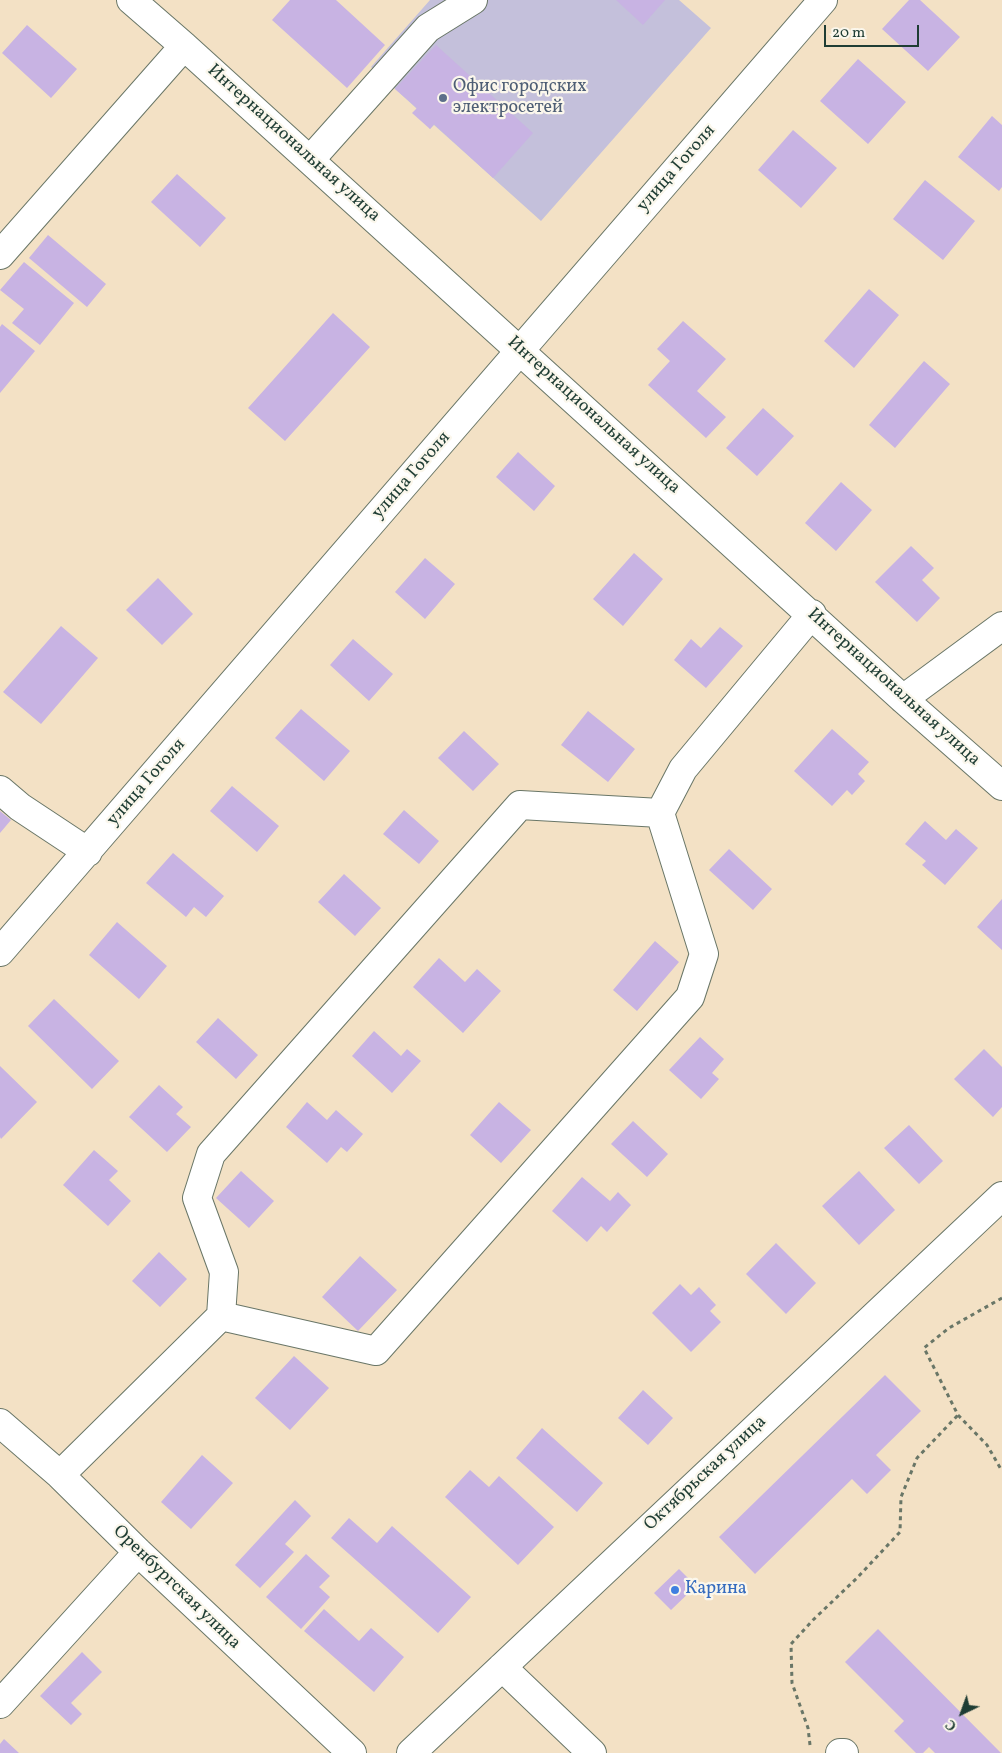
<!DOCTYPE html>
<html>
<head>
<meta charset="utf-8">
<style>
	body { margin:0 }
	#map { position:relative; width:1002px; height:1753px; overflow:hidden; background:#f3e1c5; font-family:Vollkorn,serif }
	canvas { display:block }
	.north { position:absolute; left:937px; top:1688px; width:50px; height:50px; -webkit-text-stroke:4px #fbf7ec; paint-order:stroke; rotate:222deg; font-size:14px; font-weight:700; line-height:20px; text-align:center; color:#1f3d34 }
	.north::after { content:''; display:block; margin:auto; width:18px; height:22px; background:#1f3d34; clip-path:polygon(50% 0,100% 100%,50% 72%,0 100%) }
	.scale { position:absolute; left:824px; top:25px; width:95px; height:22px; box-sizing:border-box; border:2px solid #1f3d34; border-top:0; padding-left:6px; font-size:15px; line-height:18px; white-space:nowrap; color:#1f3d34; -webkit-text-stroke:4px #fbf7ec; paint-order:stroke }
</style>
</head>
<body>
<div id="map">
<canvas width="1002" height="1753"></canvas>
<div class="north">С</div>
<div class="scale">20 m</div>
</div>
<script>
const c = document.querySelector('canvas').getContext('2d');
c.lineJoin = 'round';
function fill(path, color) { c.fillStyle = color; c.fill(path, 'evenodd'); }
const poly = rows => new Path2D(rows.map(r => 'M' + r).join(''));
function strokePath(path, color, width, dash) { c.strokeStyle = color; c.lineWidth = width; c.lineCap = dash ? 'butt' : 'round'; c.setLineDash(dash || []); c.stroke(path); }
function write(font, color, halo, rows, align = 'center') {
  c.font = font + ' Vollkorn,serif'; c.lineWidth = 4.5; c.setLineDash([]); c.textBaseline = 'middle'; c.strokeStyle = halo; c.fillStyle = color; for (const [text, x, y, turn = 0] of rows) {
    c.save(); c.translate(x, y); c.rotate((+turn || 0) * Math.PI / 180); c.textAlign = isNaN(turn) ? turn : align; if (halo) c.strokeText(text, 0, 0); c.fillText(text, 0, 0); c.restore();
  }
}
fill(poly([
	[430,0,679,0,711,28,541,221,434,125,430,129,416,108,371,67]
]), '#c4c0db');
fill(poly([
	[290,0,336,0,385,45,347,88,272,20],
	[616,0,665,0,643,25],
	[909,0,920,0,960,37,928,71,882,29],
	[27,25,77,69,51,98,2,53],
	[436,45,533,133,493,178,434,124,430,129,412,113,417,108,395,89],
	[858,59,906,102,868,144,820,101],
	[992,116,1002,125,1002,187,999,191,958,157],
	[793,130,837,168,801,208,758,170],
	[177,174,226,218,200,247,151,202],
	[925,180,975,221,943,260,893,219],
	[48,235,106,284,87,307,29,258],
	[24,262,74,303,40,345,12,323,24,309,0,290],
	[869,289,899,315,854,368,824,341],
	[333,313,370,347,285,441,248,408],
	[683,321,726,359,697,391,726,417,706,438,648,385,670,361,657,349],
	[2,324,35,351,0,393,0,327],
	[924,361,950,384,895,448,869,425],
	[763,408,794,436,757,476,726,448],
	[518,452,555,486,534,511,496,477],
	[841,482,872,510,836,551,805,523],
	[911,546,934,568,922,580,940,598,917,622,875,582],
	[634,553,663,579,623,626,593,599],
	[425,558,455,584,425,619,395,592],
	[158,578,193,614,162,645,126,610],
	[61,626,98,658,41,724,3,692],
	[720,627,743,646,706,688,674,660,691,639,701,648],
	[353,639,393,674,369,701,330,665],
	[301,709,350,751,324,781,275,738],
	[588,711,635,749,608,782,561,745],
	[832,729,869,762,858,774,865,781,852,795,847,790,832,806,794,771],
	[464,731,499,764,473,791,438,758],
	[232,786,279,826,257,852,210,811],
	[404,810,439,841,419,864,383,834],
	[0,811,11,820,0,833],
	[925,821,946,840,956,829,978,848,945,885,922,865,926,861,905,844],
	[729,849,772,889,753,910,709,870],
	[173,853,224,896,206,917,194,907,186,917,146,883],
	[344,874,381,908,355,936,318,902],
	[1002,899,1002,950,977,927],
	[117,922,167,966,139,999,89,955],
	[655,941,679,962,637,1011,613,990],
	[439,958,465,982,477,969,501,991,463,1033,413,987],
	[54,999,119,1061,92,1089,28,1026],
	[218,1018,258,1055,236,1079,196,1042],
	[374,1031,401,1056,407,1049,421,1061,392,1093,352,1056],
	[700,1037,724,1059,712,1073,719,1079,701,1099,669,1070],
	[984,1049,1002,1067,1002,1107,993,1117,954,1079],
	[0,1066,37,1102,1,1139,0,1137],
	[159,1085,183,1107,176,1114,191,1127,167,1152,129,1117],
	[307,1102,327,1120,336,1110,363,1134,347,1152,341,1147,327,1163,286,1127],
	[499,1102,531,1130,501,1163,470,1135],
	[633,1121,668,1154,647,1177,611,1144],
	[909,1125,943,1161,919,1184,884,1148],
	[94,1150,118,1171,109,1180,131,1201,108,1226,63,1185],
	[241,1171,274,1201,249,1228,216,1198],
	[859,1171,895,1210,859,1245,822,1206],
	[582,1177,610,1201,618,1192,631,1205,607,1232,601,1226,587,1242,552,1211],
	[776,1243,816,1283,786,1314,746,1274],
	[159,1252,187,1279,160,1307,132,1281],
	[360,1256,397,1290,358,1331,322,1297],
	[680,1284,691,1295,699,1287,716,1305,710,1311,721,1322,691,1352,652,1313],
	[294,1356,329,1388,290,1430,255,1398],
	[885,1375,921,1411,876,1455,891,1470,867,1494,852,1479,755,1574,719,1537],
	[643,1390,673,1418,648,1445,618,1418],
	[542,1428,603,1483,577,1512,516,1458],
	[202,1455,233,1483,191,1529,161,1502],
	[470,1470,489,1487,499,1476,554,1527,518,1565,445,1497],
	[295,1500,311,1516,285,1544,294,1552,260,1588,235,1565],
	[349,1518,377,1543,392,1526,471,1597,438,1633,331,1538],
	[306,1554,330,1576,319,1587,330,1597,301,1629,266,1597],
	[679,1569,696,1586,671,1610,654,1593],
	[324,1609,359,1641,371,1628,404,1657,374,1692,304,1631],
	[878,1629,1001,1753,935,1753,929,1747,923,1753,916,1753,894,1731,904,1721,845,1662],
	[82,1652,102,1672,71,1703,82,1714,71,1725,40,1696],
	[4,1739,19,1753,0,1753,0,1744]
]), '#c8b3e3');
const minor = poly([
	[131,0,184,46,903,699,1002,786],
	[310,160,428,28,473,0],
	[0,255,184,46],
	[903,699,1002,626],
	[0,790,20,807,88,852],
	[0,952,823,0],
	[221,1316,376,1351,690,997,704,954,660,813],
	[0,1423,60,1475,138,1552,352,1753],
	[60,1475,221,1316,224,1272,197,1198,211,1154,520,805,660,813,683,769,812,614],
	[502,1667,592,1753],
	[0,1704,138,1552],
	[411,1753,1002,1196],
	[840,1753,844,1753]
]);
strokePath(minor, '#697667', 30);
strokePath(poly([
	[1002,1298,949,1328,924,1348,958,1415,987,1445,1002,1471],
	[810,1745,808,1728,792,1683,791,1644,813,1620,857,1578,900,1532,901,1497,917,1458,958,1415]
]), '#697667', 3, [4, 4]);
strokePath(minor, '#fff', 28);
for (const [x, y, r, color] of [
	[443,98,5,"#5c6f8a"],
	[675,1590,5,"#3f7fe0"]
]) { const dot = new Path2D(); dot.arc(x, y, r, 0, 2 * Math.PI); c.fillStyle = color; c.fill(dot); strokePath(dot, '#fbf7ec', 2); }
write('18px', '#4e5e75', '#fbf7ec', [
	["Офис городских",453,88],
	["электросетей",453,109]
], 'left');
write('18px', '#1f3d34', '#fbf7ec', [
	["Интернациональная улица",293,144,42],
	["улица Гоголя",677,169,-49],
	["Интернациональная улица",593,416,42],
	["улица Гоголя",412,476,-49],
	["Интернациональная улица",893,688,42],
	["улица Гоголя",147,783,-49],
	["Октябрьская улица",706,1474,-43],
	["Оренбургская улица",176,1588,44]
]);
write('18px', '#366cbe', '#fbf7ec', [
	["Карина",685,1590]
], 'left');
</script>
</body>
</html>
